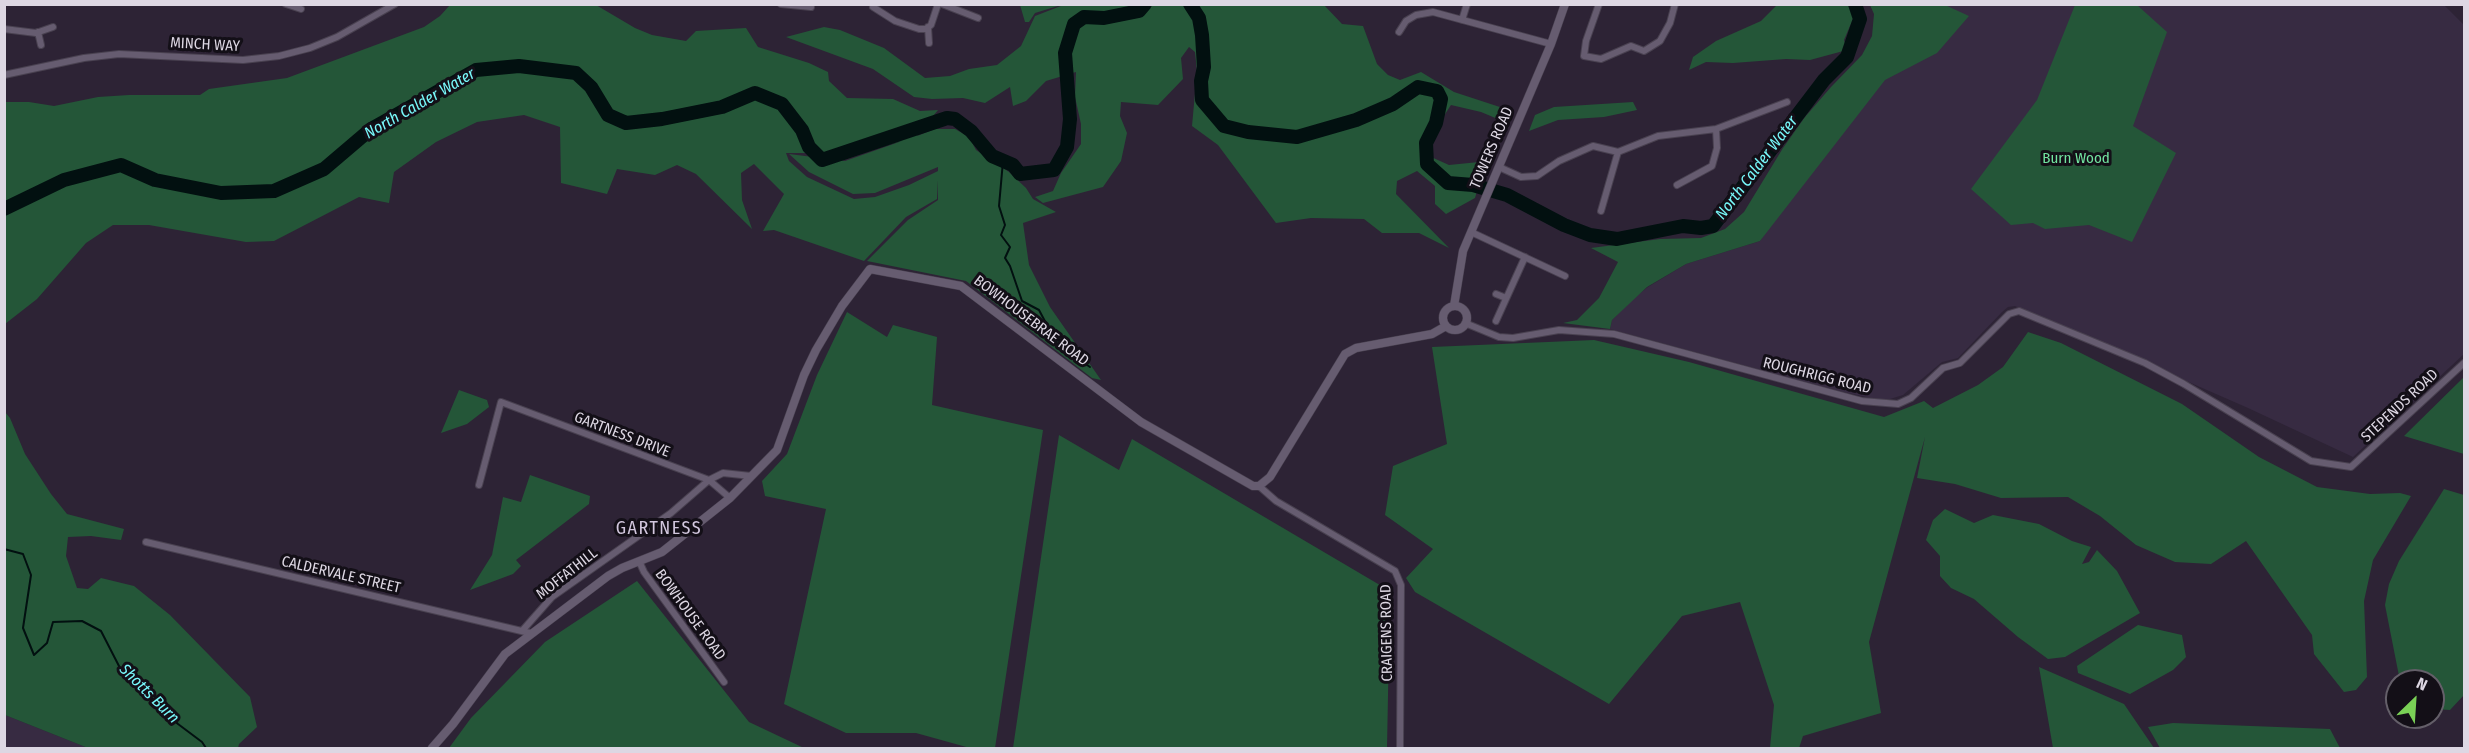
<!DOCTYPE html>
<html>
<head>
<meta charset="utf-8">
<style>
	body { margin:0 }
	#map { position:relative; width:2469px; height:753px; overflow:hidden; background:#2d2335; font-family:"Fira Sans Condensed",sans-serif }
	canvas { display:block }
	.frame { position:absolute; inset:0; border:6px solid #ddd7e3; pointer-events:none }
	.north { position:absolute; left:2385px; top:669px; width:60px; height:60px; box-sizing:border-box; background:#130f17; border:2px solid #645f69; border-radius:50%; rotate:25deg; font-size:16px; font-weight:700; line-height:24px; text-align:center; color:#ddd7e3 }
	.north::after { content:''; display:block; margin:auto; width:21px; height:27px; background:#7ad156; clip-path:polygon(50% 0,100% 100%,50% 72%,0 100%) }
</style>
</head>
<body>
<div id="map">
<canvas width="2469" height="753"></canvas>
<div class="frame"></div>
<div class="north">N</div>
</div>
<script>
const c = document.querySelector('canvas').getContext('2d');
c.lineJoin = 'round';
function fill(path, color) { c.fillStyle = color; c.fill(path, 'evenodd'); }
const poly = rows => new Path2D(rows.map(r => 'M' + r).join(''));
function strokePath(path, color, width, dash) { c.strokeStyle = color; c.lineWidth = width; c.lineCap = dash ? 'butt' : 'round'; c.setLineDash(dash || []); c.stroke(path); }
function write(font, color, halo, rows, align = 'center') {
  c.font = font + ' "Fira Sans Condensed",sans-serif'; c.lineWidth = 6; c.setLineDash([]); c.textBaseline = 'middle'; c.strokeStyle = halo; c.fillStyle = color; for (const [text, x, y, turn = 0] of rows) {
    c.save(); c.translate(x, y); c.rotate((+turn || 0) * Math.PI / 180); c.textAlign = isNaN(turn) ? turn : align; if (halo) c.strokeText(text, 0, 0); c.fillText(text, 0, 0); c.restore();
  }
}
fill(poly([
	[2443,4,2464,25,2464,354,2353,457,2248,408,2015,306,2008,307,2002,312,1958,358,1942,362,1903,395,1890,399,1876,399,1843,392,1610,329,1612,320,1634,298,1648,287,1686,264,1760,241,1908,5],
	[5,715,88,748,5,748]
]), '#372b42');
fill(poly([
	[1066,4,1324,5,1342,24,1363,26,1377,64,1388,75,1400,80,1421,72,1454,92,1509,110,1505,122,1481,112,1451,105,1420,152,1449,165,1489,161,1482,174,1475,198,1446,214,1435,204,1435,186,1417,171,1397,181,1396,194,1449,248,1419,233,1382,233,1364,219,1311,218,1276,223,1218,145,1192,126,1197,71,1195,52,1189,47,1181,58,1183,79,1158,105,1121,102,1120,116,1127,133,1121,161,1103,187,1043,203,1035,197,1053,191,1061,173,1081,144,1081,124,1075,97,1076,72,1046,81,1026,101,1013,106,1010,87,985,103,963,98,932,99,914,97,873,69,786,37,824,27,840,30,884,48,925,78,950,76,969,69,997,65,1021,46,1035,16],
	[450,5,596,5,635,28,652,35,686,41,696,31,746,28,758,47,809,63,828,72,829,81,847,98,893,99,920,111,938,110,917,136,935,129,955,129,969,137,976,150,1009,172,1026,188,1033,199,1056,212,1023,223,1029,265,1050,307,1101,380,1092,378,966,281,867,261,908,220,938,200,938,180,937,199,906,217,864,261,774,230,763,231,784,194,754,164,741,173,742,200,752,229,696,174,677,165,655,175,617,169,607,194,561,183,560,127,524,115,477,122,436,142,394,172,389,203,359,197,274,241,246,242,149,225,113,225,86,243,37,299,5,324,5,102,29,102,54,106,98,97,129,95,200,95,209,89,287,78,424,27,440,16],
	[902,141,845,161,789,154,809,172,853,194,875,193,938,167,938,171,909,185,875,197,854,199,807,177,789,161,786,153,806,153,840,158],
	[1020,5,1020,4,1061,5,1035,13,1029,22,1025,22],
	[1777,5,1851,5,1855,14,1844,40,1847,50,1810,60,1786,59,1733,63,1706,62,1689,70,1693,57,1716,41,1761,21],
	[1870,5,1945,5,1969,16,1937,53,1885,80,1760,241,1686,264,1647,287,1612,320,1610,329,1563,323,1577,320,1599,298,1618,262,1591,248,1660,239,1701,238,1725,229,1744,212,1783,148,1805,117,1831,87,1862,55,1872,36,1874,14],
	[2075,5,2137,5,2167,32,2133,126,2176,153,2132,242,2089,225,2045,229,2033,223,2011,225,1971,189,2037,100],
	[1633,102,1637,110,1604,117,1558,120,1529,131,1535,115,1554,107],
	[847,312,887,337,893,325,937,337,932,405,1043,430,995,748,970,748,916,733,846,733,784,704,826,509,765,496,762,481,787,454,817,375],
	[2028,332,2061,343,2182,404,2259,457,2317,487,2370,494,2400,493,2411,496,2373,560,2364,601,2367,677,2356,690,2344,692,2314,654,2312,635,2246,541,2211,564,2175,562,2136,545,2100,516,2068,497,2001,498,1955,484,1917,478,1925,437,1869,642,1881,713,1803,736,1799,748,1770,748,1774,705,1740,602,1682,616,1609,704,1415,592,1406,578,1433,549,1385,515,1393,466,1447,444,1432,347,1594,340,1689,362,1884,417,1924,401,1933,408,1978,385,2003,367],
	[2464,377,2464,454,2404,436],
	[459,390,487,400,489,407,467,424,441,433],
	[5,412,10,418,25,454,51,494,67,514,124,529,121,540,91,536,68,537,66,556,77,588,88,589,101,578,134,586,170,615,250,697,257,727,239,744,238,748,88,748,5,715],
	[1059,435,1119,470,1132,439,1390,591,1387,748,1013,748],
	[530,475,590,496,589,504,516,560,521,566,513,574,470,590,492,555,503,497,521,502],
	[2444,489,2464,495,2464,695,2450,710,2433,709,2433,681,2400,681,2385,605,2389,584,2399,561],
	[1945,509,1974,523,1993,515,2039,524,2072,541,2091,547,2082,564,2089,562,2097,550,2117,571,2140,613,2065,657,2048,659,2018,637,1974,599,1951,588,1940,576,1940,556,1926,540,1933,520],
	[637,581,749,722,804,748,449,748,471,718,545,642],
	[2138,625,2182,635,2186,657,2173,670,2130,694,2078,673,2077,666],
	[2039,667,2124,704,2154,748,2053,748],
	[2173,723,2330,729,2340,748,2160,748,2148,727]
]), '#245638');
strokePath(poly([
	[1003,161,999,206,1005,225,1001,235,1010,247,1005,258,1010,266,1022,301,1039,310,1048,327,1071,354,1090,367],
	[4,549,23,554,31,575,23,628,34,655,47,643,53,622,82,621,101,631,120,668,178,724,202,742,206,748]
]), '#021010', 2);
strokePath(poly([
	[1190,4,1199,18,1202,35,1204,67,1201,81,1202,100,1224,126,1248,132,1297,137,1356,120,1393,104,1418,87,1437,91,1441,99,1436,123,1426,143,1427,164,1448,183,1473,185,1507,195,1564,225,1590,235,1617,239,1683,226,1701,228,1713,226,1824,80,1847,57,1860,19,1855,4],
	[4,209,64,180,121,165,155,180,221,193,274,191,324,169,371,129,476,70,519,66,576,73,591,87,608,115,626,123,662,119,722,107,755,93,782,104,802,130,809,147,822,160,947,118,955,119,971,131,992,156,1013,165,1020,174,1054,170,1067,147,1070,119,1065,53,1074,24,1084,17,1104,18,1139,11,1145,4]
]), '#021010', 14);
const minor = poly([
	[286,4,301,9],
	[781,4,811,7],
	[942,4,978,18],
	[1599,4,1586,41,1584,56,1601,59,1631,46,1644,51,1660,41,1670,23,1675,4],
	[873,7,895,21,919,29,926,29,931,25,938,4],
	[1462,20,1467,4],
	[928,27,929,43],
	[4,29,36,33,53,27],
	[38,32,41,45],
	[1399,32,1406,21,1416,15,1433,12,1551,44],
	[4,75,84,58,119,54,243,60,279,56,310,48,337,37,395,4],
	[1499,167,1521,177,1537,176,1559,161,1593,146,1618,152,1658,136,1716,129,1787,102],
	[1677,185,1712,166,1717,148,1716,129],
	[1601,211,1618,152],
	[1471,232,1565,276],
	[1496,294,1506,298],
	[1496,321,1525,257],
	[1465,323,1499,337,1513,338,1559,330,1614,334,1862,401,1898,404,1911,398,1943,368,1960,363,2009,314,2019,311,2145,363,2184,384,2311,461,2351,467,2464,363],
	[479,485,501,402,709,480,730,498],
	[1259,486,1276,501,1395,571,1401,585,1400,748],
	[146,542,530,633],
	[639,561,644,572,724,682],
	[522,631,552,597,671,513,709,480,723,473,751,476]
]);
const tertiary = poly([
	[1454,306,1463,251,1551,44,1565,4],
	'1443 318a12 12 0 1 1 24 0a12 12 0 1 1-24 0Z',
	[432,748,453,724,505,654,608,576,622,568,662,552,730,498,777,450,804,375,816,350,842,306,870,269,961,286,1141,422,1253,486,1259,486,1270,477,1345,354,1356,348,1432,334,1446,326]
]);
strokePath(minor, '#494150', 8);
strokePath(tertiary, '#494150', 9);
strokePath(minor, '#665c70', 6);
strokePath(tertiary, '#665c70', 8);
write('15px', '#ddd7e3', '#130f17', [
	["MINCH WAY",205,45,3],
	["TOWERS ROAD",1492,148,-67],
	["BOWHOUSEBRAE ROAD",1031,321,37],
	["ROUGHRIGG ROAD",1817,376,14],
	["STEPENDS ROAD",2400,406,-43],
	["GARTNESS DRIVE",622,435,21],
	["MOFFATHILL",567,574,-38],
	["CALDERVALE STREET",341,575,13],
	["BOWHOUSE ROAD",690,615,54],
	["CRAIGENS ROAD",1387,633,-91]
]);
write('15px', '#72e4a0', '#130f17', [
	["Burn Wood",2076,159]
]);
write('italic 16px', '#78f9fb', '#130f17', [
	["North Calder Water",420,104,-30],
	["North Calder Water",1757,168,-53],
	["Shotts Burn",149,694,45]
]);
c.letterSpacing = '1.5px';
write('18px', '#d2c7de', '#130f17', [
	["GARTNESS",659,529]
]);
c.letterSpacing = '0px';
</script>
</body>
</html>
